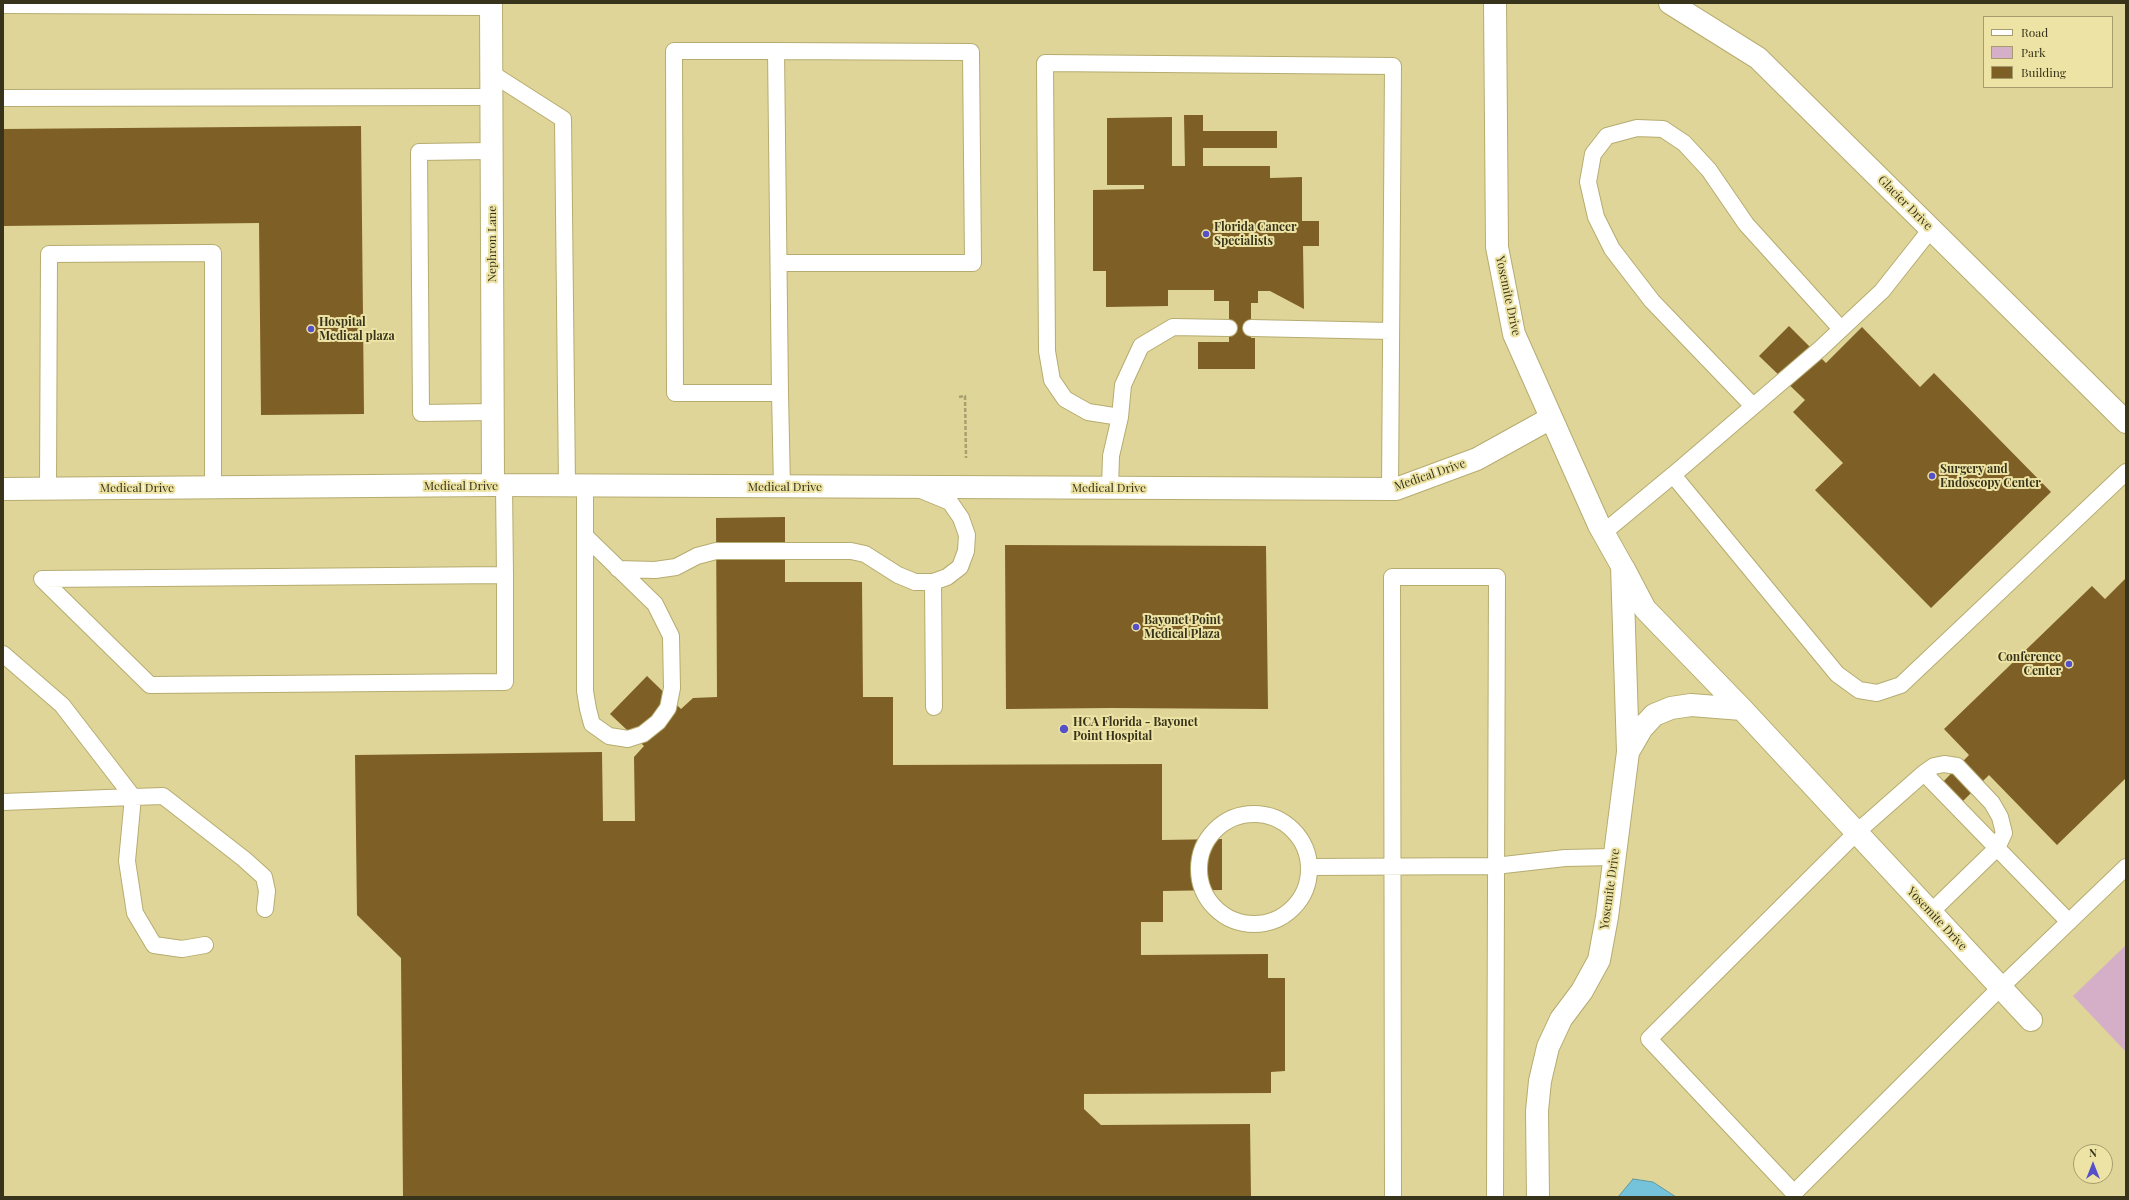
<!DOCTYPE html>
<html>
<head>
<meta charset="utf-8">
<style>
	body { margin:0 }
	#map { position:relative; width:2129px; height:1200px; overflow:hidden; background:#dfd598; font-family:"Playfair Display",serif }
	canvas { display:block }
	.frame { position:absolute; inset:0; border:4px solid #38341b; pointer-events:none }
	.legend { position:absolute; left:1983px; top:16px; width:130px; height:72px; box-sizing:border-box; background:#ede3a4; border:1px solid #a59d6d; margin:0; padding:5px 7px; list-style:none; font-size:12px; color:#38341b }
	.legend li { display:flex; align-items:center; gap:8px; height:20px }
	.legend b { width:20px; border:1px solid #a59d6d }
	.north { position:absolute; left:2073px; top:1144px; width:40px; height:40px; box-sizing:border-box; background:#ede3a4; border:1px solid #a59d6d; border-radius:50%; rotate:0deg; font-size:11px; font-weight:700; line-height:16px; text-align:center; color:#38341b }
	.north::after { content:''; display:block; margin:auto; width:14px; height:18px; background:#5751c9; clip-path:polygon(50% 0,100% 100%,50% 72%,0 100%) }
</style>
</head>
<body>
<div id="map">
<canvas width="2129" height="1200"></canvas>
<div class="frame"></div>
<ul class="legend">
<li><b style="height:5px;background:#fff"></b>Road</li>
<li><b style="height:11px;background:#d5afc7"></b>Park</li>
<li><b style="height:11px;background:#7e5f26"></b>Building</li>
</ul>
<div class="north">N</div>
</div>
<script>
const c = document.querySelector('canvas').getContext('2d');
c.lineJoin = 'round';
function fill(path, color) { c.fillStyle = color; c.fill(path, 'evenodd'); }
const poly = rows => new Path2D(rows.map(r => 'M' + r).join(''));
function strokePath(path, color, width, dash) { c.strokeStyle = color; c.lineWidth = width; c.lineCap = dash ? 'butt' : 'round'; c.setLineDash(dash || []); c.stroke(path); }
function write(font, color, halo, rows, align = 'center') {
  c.font = font + ' "Playfair Display",serif'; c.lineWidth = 4; c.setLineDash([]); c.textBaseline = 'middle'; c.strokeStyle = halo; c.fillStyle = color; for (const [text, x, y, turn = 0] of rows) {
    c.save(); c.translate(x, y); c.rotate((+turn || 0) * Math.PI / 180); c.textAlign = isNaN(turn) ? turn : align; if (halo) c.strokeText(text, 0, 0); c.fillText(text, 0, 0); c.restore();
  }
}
fill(poly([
	[2126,945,2126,1052,2073,996]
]), '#d5afc7');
const water = poly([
	[1633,1179,1653,1182,1676,1197,1618,1197,1633,1179]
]);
fill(water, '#75c3db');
strokePath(water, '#6398a1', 1);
fill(poly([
	[1184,115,1203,115,1203,131,1277,131,1277,148,1203,148,1203,166,1270,166,1270,178,1302,177,1302,221,1319,221,1319,246,1303,246,1304,309,1270,291,1258,291,1258,303,1251,303,1251,338,1255,338,1255,369,1198,369,1198,342,1229,342,1229,301,1214,301,1214,290,1168,290,1168,306,1106,307,1106,271,1093,271,1093,190,1144,189,1144,185,1107,185,1107,118,1172,117,1172,166,1185,166],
	[361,126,364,414,261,415,259,223,3,226,3,129],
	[1789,326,1826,363,1862,327,1920,387,1934,373,2051,492,1931,608,1815,490,1843,463,1793,412,1805,400,1759,356],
	[785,517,785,582,862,582,863,697,893,697,893,765,1162,764,1162,840,1222,839,1222,890,1163,891,1163,922,1141,922,1141,955,1268,954,1268,978,1285,978,1285,1071,1271,1072,1271,1093,1084,1094,1084,1109,1101,1125,1250,1124,1251,1197,403,1197,401,958,357,915,355,755,602,752,603,821,635,821,634,757,644,746,610,714,647,676,681,709,693,698,717,697,716,518],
	[1005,545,1266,546,1268,709,1111,708,1006,709],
	[2126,578,2126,778,2057,845,1989,775,1960,804,1941,784,1969,755,1944,729,2092,586,2105,599]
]), '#7e5f26');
const lane = poly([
	[3,5,491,7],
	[776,51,674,51,675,393,780,393],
	[491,73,563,119,567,486],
	[3,98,491,97],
	[491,151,419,152,421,413,493,412],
	[779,263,973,263,971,52,776,51,780,393,782,487],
	[1251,328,1391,331],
	[1753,406,1652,301,1612,249,1596,217,1588,182,1593,154,1607,136,1637,128,1663,129,1684,143,1709,170,1746,224,1841,329],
	[1120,417,1123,385,1141,346,1173,327,1229,328],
	[1673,475,1820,349,1882,291,1931,229],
	[504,485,505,575,505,682,150,685,42,579,505,575],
	[585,486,585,691,588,709,592,724,609,736,628,739,643,734,658,722,668,708,672,688,671,636,655,604,585,536],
	[1110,488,1111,456,1120,417,1088,412,1065,399,1052,380,1047,351,1045,63,1393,66,1390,489],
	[48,489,49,254,213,253,213,488],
	[1603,533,1673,475,1837,674,1859,690,1877,693,1901,685,2126,472],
	[618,569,655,570,676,567,697,556,716,551,851,551,865,554,898,575,915,582,933,582,947,577,960,567,966,551,967,535,961,518,950,502,921,490],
	[933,582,934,707],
	[3,654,62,705,133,797],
	[1924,773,1934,766,1944,764,1957,766,1992,803,2000,817,2004,833,1997,848,1931,912],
	[3,802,133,797],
	'1199 869a55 55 0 1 1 110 0a55 55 0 1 1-110 0Z',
	[1310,867,1495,866,1565,858,1614,857],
	[2069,922,1924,773,1857,832,1649,1039,1794,1193,2001,987,2126,867],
	[205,945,182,949,154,945,135,913,127,861,133,797,163,796,244,859,264,877,267,891,265,909],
	[1393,1197,1392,577,1497,577,1495,1197]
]);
const street = poly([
	[491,3,493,485],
	[1495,3,1497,247,1514,334,1599,525,1622,566,1628,752,1607,917,1599,960,1582,991,1561,1019,1548,1047,1540,1081,1537,1111,1538,1197],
	[1670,3,1758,58,2126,422],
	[3,489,493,485,1396,489,1477,459,1551,418],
	[1624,569,1645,609,1742,709,2031,1020],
	[1628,752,1642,728,1654,715,1671,708,1691,705,1742,709]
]);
strokePath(lane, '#b6ac70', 18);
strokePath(street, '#b6ac70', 24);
strokePath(poly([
	[959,397,965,396,966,458]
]), '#a8a06f', 2.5, [4, 2]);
strokePath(lane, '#fff', 16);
strokePath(street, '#fff', 22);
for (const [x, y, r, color] of [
	[1206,234,4,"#5751c9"],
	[311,329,4,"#5751c9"],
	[1932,476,4,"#5751c9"],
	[1136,627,4,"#5751c9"],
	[2069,664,4,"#5751c9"],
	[1064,729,5,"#5751c9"]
]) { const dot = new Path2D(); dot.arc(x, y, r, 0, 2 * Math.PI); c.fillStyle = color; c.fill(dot); strokePath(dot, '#ede3a4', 1.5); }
write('12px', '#38341b', '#ede3a4', [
	["Glacier Drive",1905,203,45],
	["Nephron Lane",492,244,-90],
	["Yosemite Drive",1508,296,78],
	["Medical Drive",1430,475,-19],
	["Medical Drive",461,486],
	["Medical Drive",785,487],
	["Medical Drive",137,488],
	["Medical Drive",1109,488],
	["Yosemite Drive",1610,889,-82],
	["Yosemite Drive",1937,919,47]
]);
write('bold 12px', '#38341b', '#ede3a4', [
	["Florida Cancer",1214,227],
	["Specialists",1214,241],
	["Hospital",319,322],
	["Medical plaza",319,336],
	["Surgery and",1940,469],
	["Endoscopy Center",1940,483],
	["Bayonet Point",1144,620],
	["Medical Plaza",1144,634],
	["Conference",2061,657,"right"],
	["Center",2061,671,"right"],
	["HCA Florida - Bayonet",1073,722],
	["Point Hospital",1073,736]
], 'left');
</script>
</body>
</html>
